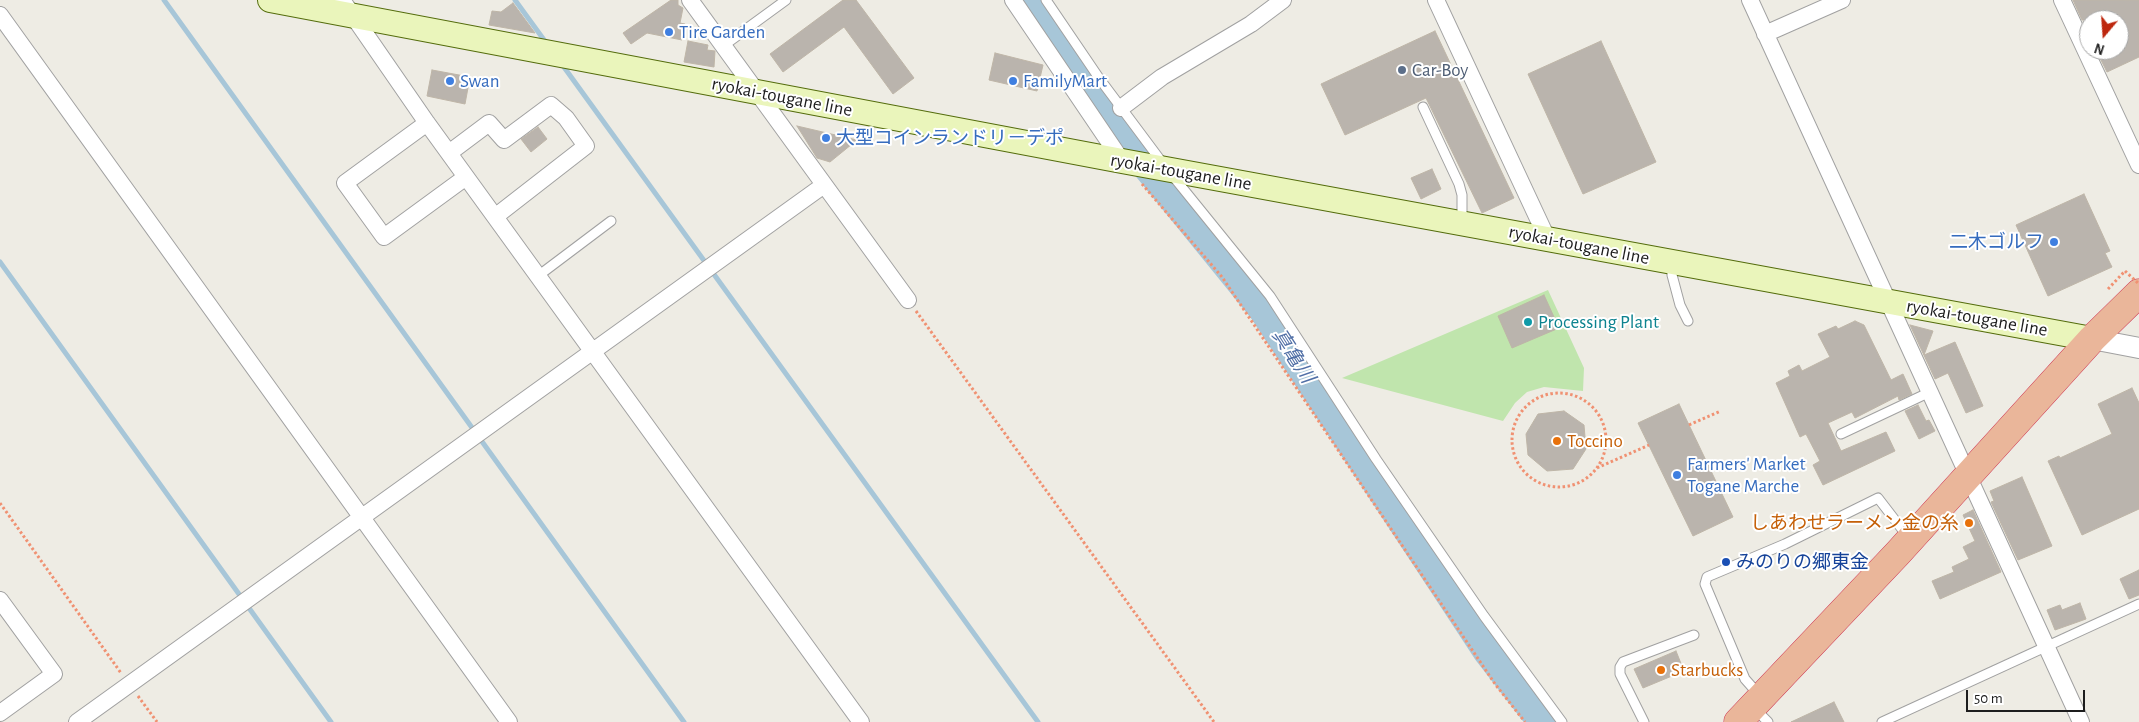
<!DOCTYPE html>
<html>
<head>
<meta charset="utf-8">
<style>
	body { margin:0 }
	#map { position:relative; width:2139px; height:722px; overflow:hidden; background:#eeece4; font-family:"Alegreya Sans",sans-serif }
	canvas { display:block }
	.north { position:absolute; left:2079px; top:10px; width:50px; height:50px; box-sizing:border-box; background:#fff; border:1px solid #a5a5a5; border-radius:50%; rotate:198deg; font-size:14px; font-weight:700; line-height:20px; text-align:center; color:#1d1d1d }
	.north::after { content:''; display:block; margin:auto; width:18px; height:22px; background:#bd270e; clip-path:polygon(50% 0,100% 100%,50% 72%,0 100%) }
	.scale { position:absolute; left:1966px; top:690px; width:119px; height:22px; box-sizing:border-box; border:2px solid #1d1d1d; border-top:0; padding-left:6px; font-size:15px; line-height:18px; white-space:nowrap; color:#1d1d1d; -webkit-text-stroke:4px #fff; paint-order:stroke }
</style>
</head>
<body>
<div id="map">
<canvas width="2139" height="722"></canvas>
<div class="north">N</div>
<div class="scale">50 m</div>
</div>
<script>
const c = document.querySelector('canvas').getContext('2d');
c.lineJoin = 'round';
function fill(path, color) { c.fillStyle = color; c.fill(path, 'evenodd'); }
const poly = rows => new Path2D(rows.map(r => 'M' + r).join(''));
function strokePath(path, color, width, dash) { c.strokeStyle = color; c.lineWidth = width; c.lineCap = dash ? 'butt' : 'round'; c.setLineDash(dash || []); c.stroke(path); }
function write(font, color, halo, rows, align = 'center') {
  c.font = font + ' "Alegreya Sans","Noto Sans JP",sans-serif'; c.lineWidth = 4; c.setLineDash([]); c.textBaseline = 'middle'; c.strokeStyle = halo; c.fillStyle = color; for (const [text, x, y, turn = 0] of rows) {
    c.save(); c.translate(x, y); c.rotate((+turn || 0) * Math.PI / 180); c.textAlign = isNaN(turn) ? turn : align; if (halo) c.strokeText(text, 0, 0); c.fillText(text, 0, 0); c.restore();
  }
}
fill(poly([
	[1548,290,1584,368,1583,391,1544,387,1527,392,1515,403,1503,421,1342,378]
]), '#c0e5ad');
strokePath(poly([
	[164,0,684,722],
	[515,0,547,44],
	[561,63,1038,722],
	[0,262,331,722]
]), '#a7c6d8', 5);
strokePath(poly([
	[1030,0,1112,124,1263,310,1487,651,1542,722]
]), '#a7c6d8', 29);
const building = poly([
	[671,0,678,0,678,5,683,8,680,23,685,24,682,40,647,33,631,44,623,33,671,0],
	[843,0,856,0,914,78,893,94,844,27,783,72,770,54,843,0],
	[2073,0,2139,0,2139,57,2107,72,2096,50,2119,50,2119,20,2082,20,2073,0],
	[513,3,535,33,489,25,492,11,501,12,513,3],
	[1435,31,1514,198,1482,213,1426,98,1345,135,1321,84,1435,31],
	[688,41,708,45,707,50,715,51,714,67,684,62,688,41],
	[1601,41,1656,162,1583,194,1528,74,1601,41],
	[995,53,1043,65,1037,91,989,80,995,53],
	[432,70,470,77,465,104,427,96,432,70],
	[797,126,857,140,830,162,817,158,797,126],
	[538,127,547,139,531,152,521,139,538,127],
	[1432,169,1441,189,1421,199,1411,178,1432,169],
	[2084,194,2110,251,2105,253,2112,267,2048,296,2016,225,2084,194],
	[1544,295,1559,328,1512,348,1498,316,1544,295],
	[1855,321,1864,325,1891,380,1903,374,1912,394,1899,400,1898,396,1855,418,1852,412,1828,423,1841,451,1886,432,1895,451,1823,485,1813,465,1820,461,1806,434,1800,437,1776,383,1790,376,1788,371,1799,365,1802,371,1830,357,1818,334,1836,326,1838,329,1855,321],
	[1910,325,1933,331,1924,355,1955,342,1983,406,1966,413,1948,373,1935,379,1910,325],
	[2132,388,2139,403,2139,509,2082,535,2048,461,2059,456,2060,458,2112,434,2098,404,2132,388],
	[1679,404,1733,517,1693,536,1638,423,1679,404],
	[1918,405,1926,421,1929,420,1935,431,1919,439,1905,411,1918,405],
	[1564,411,1584,425,1586,449,1573,469,1547,471,1528,455,1526,434,1538,414,1564,411],
	[2022,477,2052,546,2018,560,1991,502,1994,501,1990,491,2022,477],
	[1973,510,2001,572,1940,599,1932,581,1954,572,1952,567,1969,559,1963,547,1975,541,1963,515,1973,510],
	[2139,570,2139,595,2129,599,2120,579,2139,570],
	[2080,603,2086,619,2055,630,2047,610,2060,605,2062,610,2080,603],
	[1676,651,1684,671,1643,688,1634,669,1676,651],
	[1834,702,1844,722,1791,722,1834,702]
]);
fill(building, '#bab4ad');
strokePath(building, '#beb5a7', 1);
const service = poly([
	[1046,0,1099,78,1164,165],
	[723,46,786,0],
	[1423,107,1459,184,1462,195,1462,222],
	[1172,175,1270,296,1376,459,1484,616,1562,722],
	[1672,263,1672,275,1680,305,1688,321],
	[538,276,611,221],
	[1841,434,1930,392],
	[1760,696,1745,679,1705,584,1707,577,1785,544,1878,498,1908,537],
	[1755,709,1768,722],
	[1644,722,1620,674,1620,667,1623,662,1694,635],
	[1882,722,2139,604]
]);
const minor = poly([
	[342,0,427,123,861,722],
	[690,0,908,300],
	[1013,0,1122,161],
	[1436,0,1547,238],
	[1750,0,2081,722],
	[2062,0,2139,165],
	[0,15,509,722],
	[1765,34,1842,0],
	[1121,108,1162,77,1251,24,1283,0],
	[427,123,345,183,384,237,466,177],
	[449,153,489,123,504,140,551,105,566,118,586,146,496,216],
	[0,600,54,674,0,713],
	[77,722,824,185]
]);
const tertiary = poly([
	[2092,339,2139,348]
]);
const secondary = poly([
	[270,0,1122,161,2092,339]
]);
const trunk = poly([
	[1738,722,1898,553,2092,339,2139,293]
]);
strokePath(service, '#a1a1a1', 11);
strokePath(minor, '#a1a1a1', 18);
strokePath(tertiary, '#a1a1a1', 22);
strokePath(secondary, '#546c0c', 26);
strokePath(trunk, '#cc304f', 29);
strokePath(poly([
	[1142,184,1222,277,1495,684,1525,722],
	[2108,289,2125,271],
	[916,311,1214,722],
	'1512 440a47 47 0 1 1 94 0a47 47 0 1 1-94 0Z',
	[1689,425,1721,411],
	[1597,468,1649,445],
	[0,503,121,673],
	[138,696,157,722]
]), '#f09172', 3, [2.5, 2.5]);
strokePath(service, '#fff', 9);
strokePath(minor, '#fff', 16);
strokePath(tertiary, '#fff', 20);
strokePath(secondary, '#eaf5bb', 24);
strokePath(trunk, '#eab69a', 28);
strokePath(poly([
	[2125,271,2139,284]
]), '#f09172', 3, [2.5, 2.5]);
for (const [x, y, r, color] of [
	[669,32,5,"#3f7fe0"],
	[1402,70,5,"#5c6f8a"],
	[450,81,5,"#3f7fe0"],
	[1013,81,5,"#3f7fe0"],
	[826,138,5,"#3f7fe0"],
	[2054,242,5,"#3f7fe0"],
	[1528,322,5,"#0f9aa8"],
	[1557,441,5,"#e8710a"],
	[1677,475,5,"#3f7fe0"],
	[1969,523,5,"#e8710a"],
	[1726,562,5,"#1a4fb4"],
	[1661,670,5,"#e8710a"]
]) { const dot = new Path2D(); dot.arc(x, y, r, 0, 2 * Math.PI); c.fillStyle = color; c.fill(dot); strokePath(dot, '#fff', 2); }
write('19px', '#366cbe', '#fff', [
	["Tire Garden",679,32],
	["Swan",460,81],
	["FamilyMart",1023,81],
	["大型コインランドリ－デポ",836,138],
	["二木ゴルフ",2044,242,"right"],
	["Farmers' Market",1687,464],
	["Togane Marche",1687,486]
], 'left');
write('19px', '#4e5e75', '#fff', [
	["Car-Boy",1412,70]
], 'left');
write('19px', '#1d1d1d', '#fff', [
	["ryokai-tougane line",782,97,11],
	["ryokai-tougane line",1181,172,10],
	["ryokai-tougane line",1579,245,11],
	["ryokai-tougane line",1977,318,10]
]);
write('19px', '#0d838f', '#fff', [
	["Processing Plant",1538,322]
], 'left');
write('19px', '#c56008', '#fff', [
	["Toccino",1567,441],
	["しあわせラーメン金の糸",1959,523,"right"],
	["Starbucks",1671,670]
], 'left');
write('19px', '#164399', '#fff', [
	["みのりの郷東金",1736,562]
], 'left');
write('italic 20px', '#506fa6', '#fff', [
	["真亀川",1293,356,57]
]);
</script>
</body>
</html>
